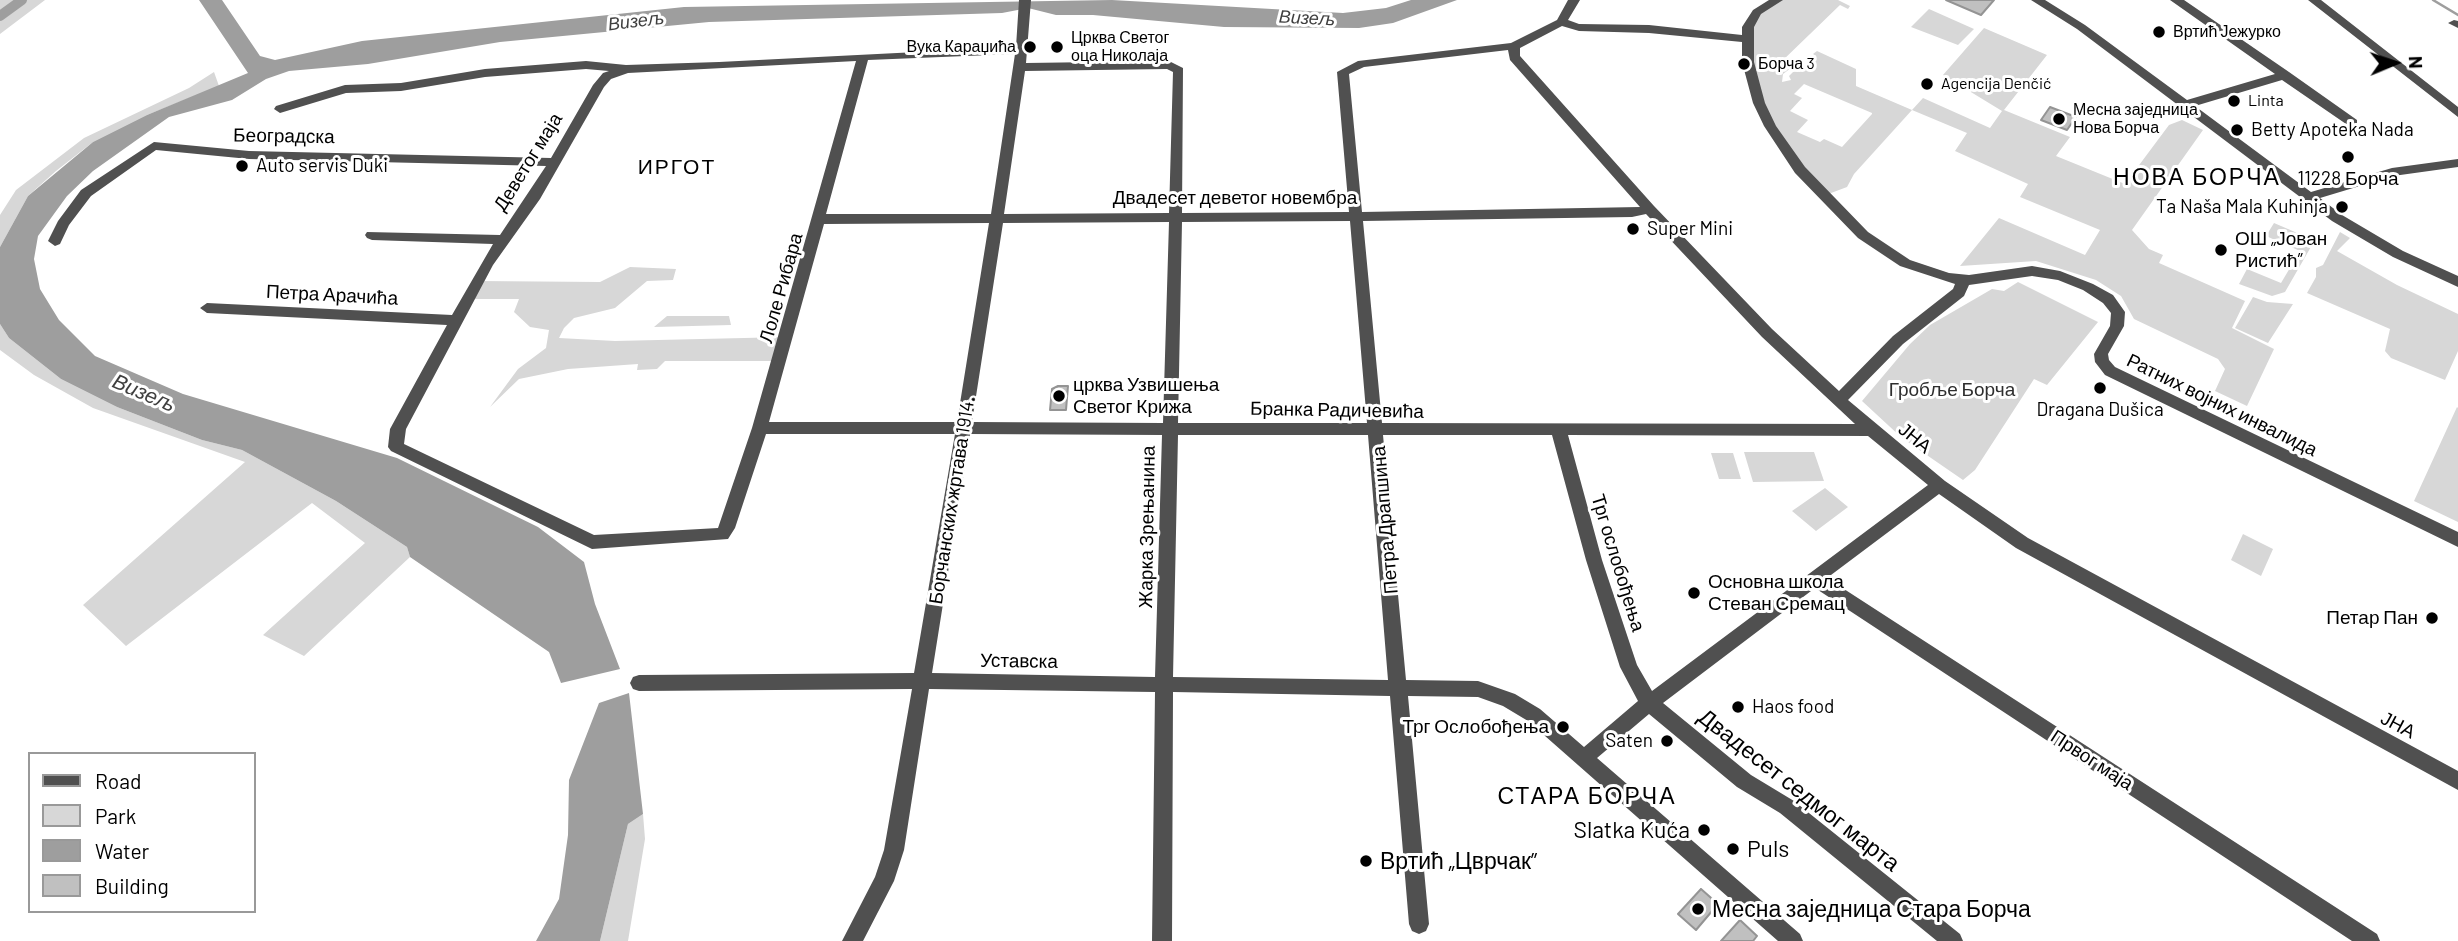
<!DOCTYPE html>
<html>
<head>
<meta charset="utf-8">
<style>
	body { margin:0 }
	#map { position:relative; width:2458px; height:941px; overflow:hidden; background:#fff; font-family:Barlow,sans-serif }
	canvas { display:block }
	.legend { position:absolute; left:28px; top:752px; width:228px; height:161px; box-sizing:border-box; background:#fff; border:2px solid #999; margin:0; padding:9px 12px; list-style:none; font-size:21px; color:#000 }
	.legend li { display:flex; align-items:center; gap:14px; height:35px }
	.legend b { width:35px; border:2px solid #999 }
	.north { position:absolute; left:2360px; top:28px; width:70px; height:70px; -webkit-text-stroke:5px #fff; paint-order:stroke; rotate:88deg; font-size:19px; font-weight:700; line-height:28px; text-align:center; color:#000 }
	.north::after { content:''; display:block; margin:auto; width:24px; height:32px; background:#000; clip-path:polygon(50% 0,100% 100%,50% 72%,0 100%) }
</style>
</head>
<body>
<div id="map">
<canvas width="2458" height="941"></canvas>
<ul class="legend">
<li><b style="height:9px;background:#505050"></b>Road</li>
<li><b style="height:19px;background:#d7d7d7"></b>Park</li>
<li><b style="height:19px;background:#9e9e9e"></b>Water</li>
<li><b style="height:19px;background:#c0c0c0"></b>Building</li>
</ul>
<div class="north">N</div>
</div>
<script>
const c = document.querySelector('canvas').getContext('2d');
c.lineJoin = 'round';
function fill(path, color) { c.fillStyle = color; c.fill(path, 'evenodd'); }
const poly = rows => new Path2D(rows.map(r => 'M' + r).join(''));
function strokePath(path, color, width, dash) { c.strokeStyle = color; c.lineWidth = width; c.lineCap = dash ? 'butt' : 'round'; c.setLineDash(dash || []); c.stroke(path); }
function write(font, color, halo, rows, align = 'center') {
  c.font = font + ' Barlow,sans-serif'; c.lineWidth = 6; c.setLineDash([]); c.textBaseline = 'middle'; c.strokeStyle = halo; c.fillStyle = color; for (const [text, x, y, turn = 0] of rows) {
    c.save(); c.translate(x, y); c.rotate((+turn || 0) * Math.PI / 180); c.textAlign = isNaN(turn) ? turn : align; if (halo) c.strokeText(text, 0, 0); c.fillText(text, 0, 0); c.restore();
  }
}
fill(poly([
	[0,0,45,0,0,34],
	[1777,0,1838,0,1850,6,1848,9,1840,5,1780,63,1791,68,1783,74,1782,82,1791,80,1789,76,1795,70,1800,72,1816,56,1813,54,1817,51,1856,69,1856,86,1912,110,1923,98,1990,128,2002,111,1943,75,1984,28,2047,55,2004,110,2070,137,2056,156,2125,184,2169,125,2182,120,2203,130,2132,230,2149,249,2163,255,2159,263,2245,301,2232,328,2274,349,2247,406,2215,391,2225,369,2218,359,2134,319,2121,296,2096,280,2036,261,1960,266,1999,218,2085,255,2100,230,2020,197,2028,184,1955,151,1967,133,1912,110,1854,174,1847,187,1823,196,1770,126,1746,39,1761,8],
	[1804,84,1872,113,1872,114,1842,147,1824,139,1820,142,1797,132,1808,120,1790,111,1802,98,1794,94],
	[1929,9,1974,29,1958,45,1911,27],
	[214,72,219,86,147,115,93,142,56,171,28,196,0,247,0,215,16,190,84,138,189,88],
	[2274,223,2302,235,2312,245,2285,292,2272,296,2239,284,2247,269,2281,283,2300,251,2266,236],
	[2340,232,2350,238,2337,251,2397,285,2458,314,2458,351,2445,380,2391,358,2385,351,2390,329,2307,293,2316,277,2316,268,2323,265],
	[630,267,676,269,673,280,647,281,615,308,574,318,564,328,559,338,615,341,787,337,779,361,665,361,657,369,637,370,638,364,568,369,519,379,490,407,518,369,546,348,549,330,530,327,514,312,519,299,467,299,477,281,600,282],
	[2018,282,2098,322,2047,385,2034,379,1975,470,1963,480,1902,438,1862,401,1910,344,1930,325,1992,289,2004,291],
	[2253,297,2267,302,2293,304,2268,343,2235,328],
	[667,316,729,316,731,325,654,327],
	[0,324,9,338,61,379,117,407,202,440,242,450,336,501,407,547,410,557,304,656,263,635,365,543,312,503,126,646,83,605,245,462,93,408,34,375,0,350],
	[2457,407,2458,408,2458,522,2414,501],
	[1744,452,1814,452,1824,481,1753,482],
	[1711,453,1733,453,1741,479,1719,479],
	[1825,488,1848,507,1816,531,1792,511],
	[2243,534,2273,549,2261,576,2231,560],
	[643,814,645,839,628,941,600,941,628,824]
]), '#d7d7d7');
fill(poly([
	[199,0,222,0,260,56,275,60,362,41,684,7,1112,0,1343,13,1386,8,1411,0,1457,0,1393,23,1359,28,1224,27,1093,15,1056,15,1028,8,1002,13,709,22,500,42,368,64,289,71,266,79,232,100,169,117,93,171,67,196,38,236,34,259,40,289,59,320,95,356,183,394,397,458,538,527,584,562,595,604,620,669,561,683,549,652,410,557,407,547,336,501,242,450,202,440,117,407,61,379,9,338,0,324,0,247,28,196,93,142,147,115,248,73],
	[629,693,643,814,628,824,600,941,536,941,559,899,568,835,569,780,599,703]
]), '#9e9e9e');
strokePath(poly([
	[2433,0,2458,15]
]), '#9e9e9e', 2.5);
strokePath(poly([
	[0,16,22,0]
]), '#9e9e9e', 10);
const building = poly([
	[1946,0,1994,0,1981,15,1946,0],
	[2050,107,2076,117,2067,130,2041,120,2050,107],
	[1058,386,1068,386,1066,410,1050,410,1052,389,1058,386],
	[1701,889,1718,904,1696,930,1678,914,1701,889],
	[1740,920,1757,936,1753,941,1721,941,1740,920]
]);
fill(building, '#c0c0c0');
strokePath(building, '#949494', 2);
fill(poly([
	[1019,0,1031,0,1026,63,1169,61,1183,68,1182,213,1349,212,1337,72,1358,61,1511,43,1557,20,1568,0,1580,0,1568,20,1579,24,1649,25,1742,35,1742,27,1753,10,1769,0,1783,0,1761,14,1754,27,1754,62,1765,103,1776,126,1805,167,1868,232,1910,260,1949,273,1969,275,2032,266,2060,271,2093,284,2113,295,2125,312,2124,326,2108,354,2109,360,2115,367,2458,532,2458,547,2105,375,2095,362,2094,354,2110,326,2111,313,2103,303,2083,290,2058,280,2032,276,1969,285,1964,296,1903,344,1848,400,1945,481,2028,538,2458,771,2458,790,2016,548,1939,494,1827,578,2377,934,2380,941,2352,941,1815,588,1663,703,1751,775,1794,801,1960,934,1963,941,1937,941,1780,813,1737,787,1649,714,1597,758,1800,934,1803,941,1778,941,1528,721,1503,706,1478,697,1408,696,1429,924,1426,931,1419,934,1412,931,1409,924,1390,696,1173,692,1172,941,1152,941,1155,692,929,689,904,850,894,881,863,941,842,941,875,877,884,850,912,689,639,691,633,689,630,683,633,677,639,675,914,673,955,434,766,434,735,528,728,539,592,549,391,451,388,447,390,429,447,325,207,313,200,308,207,303,452,315,493,244,372,240,367,238,365,235,367,232,500,235,546,166,249,159,156,150,91,196,69,225,60,244,55,246,48,241,58,221,81,190,154,142,249,151,551,158,593,85,603,73,609,71,586,69,485,77,401,91,346,93,280,113,274,109,276,106,345,85,401,83,485,69,586,61,626,65,719,62,1016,47,1019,0],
	[1562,26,1579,31,1649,33,1742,42,1742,62,1753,103,1764,126,1795,173,1858,238,1900,266,1955,284,1953,289,1893,336,1839,391,1772,329,1654,206,1520,56,1520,48,1562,26],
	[1508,50,1510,60,1640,207,1362,212,1349,74,1364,67,1508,50],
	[1015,54,991,214,826,214,868,60,1015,54],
	[856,61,752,428,718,528,594,535,404,444,406,429,493,265,540,199,604,87,611,79,628,73,856,61],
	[1167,69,1173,72,1169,213,1004,214,1025,71,1167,69],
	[1646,214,1762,337,1855,424,1382,423,1363,221,1632,217,1646,214],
	[1350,221,1367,423,1178,423,1182,222,1350,221],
	[1169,222,1163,423,972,422,1003,223,1169,222],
	[989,223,957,422,769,422,824,224,989,223],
	[970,434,1162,435,1155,677,932,673,970,434],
	[1178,435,1368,435,1388,680,1173,677,1178,435],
	[1383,435,1552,435,1586,560,1620,667,1638,701,1584,747,1540,709,1515,694,1478,681,1406,680,1383,435],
	[1568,435,1868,436,1928,485,1652,691,1637,665,1602,560,1568,435],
	[2031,0,2045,0,2085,25,2187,100,2275,74,2170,0,2184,0,2289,72,2357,120,2357,126,2349,126,2282,80,2195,106,2311,192,2392,168,2458,159,2458,167,2393,176,2320,198,2342,215,2403,251,2458,276,2458,287,2393,257,2332,221,2077,29,2031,0],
	[2308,0,2321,0,2458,107,2458,117,2308,0],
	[2454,20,2458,21,2458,28,2448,23,2454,20]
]), '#505050');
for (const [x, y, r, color] of [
	[2159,32,7,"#000"],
	[1030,47,7,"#000"],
	[1057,47,7,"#000"],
	[1744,64,7,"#000"],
	[1927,84,7,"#000"],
	[2234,101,7,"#000"],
	[2059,119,7,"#000"],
	[2237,130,7,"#000"],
	[2348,157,7,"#000"],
	[242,166,7,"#000"],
	[2342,207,7,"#000"],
	[1633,229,7,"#000"],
	[2221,250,7,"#000"],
	[2100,388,7,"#000"],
	[1059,396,7,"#000"],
	[1694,593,7,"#000"],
	[2432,618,7,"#000"],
	[1738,707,7,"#000"],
	[1563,727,7,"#000"],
	[1667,741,7,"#000"],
	[1704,830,7,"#000"],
	[1733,849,7,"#000"],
	[1366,861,7,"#000"],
	[1698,909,7,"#000"]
]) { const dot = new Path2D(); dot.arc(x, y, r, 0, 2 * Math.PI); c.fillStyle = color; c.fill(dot); strokePath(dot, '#fff', 2.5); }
write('16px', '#000', '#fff', [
	["Вртић Јежурко",2173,32],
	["Црква Светог",1071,38],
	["оца Николаја",1071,56],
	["Вука Караџића",1016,47,"right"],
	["Борча 3",1758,64],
	["Agencija Denčić",1941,84],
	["Linta",2248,101],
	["Месна заједница",2073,110],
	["Нова Борча",2073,128]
], 'left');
write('italic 18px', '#3f3f3f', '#fff', [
	["Визељ",1307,18,3],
	["Визељ",636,21,-7]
]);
write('19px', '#000', '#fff', [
	["Betty Apoteka Nada",2251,130],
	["Auto servis Duki",256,166],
	["11228 Борча",2348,179,"center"],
	["Ta Naša Mala Kuhinja",2328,207,"right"],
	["Super Mini",1647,229],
	["ОШ „Јован",2235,239],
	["Ристић”",2235,261],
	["црква Узвишења",1073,385],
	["Светог Крижа",1073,407],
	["Dragana Dušica",2100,410,"center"],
	["Основна школа",1708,582],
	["Стеван Сремац",1708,604],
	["Петар Пан",2418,618,"right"],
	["Haos food",1752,707],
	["Трг Ослобођења",1549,727,"right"],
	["Saten",1653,741,"right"]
], 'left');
write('19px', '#000', '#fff', [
	["Београдска",284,136,1],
	["Деветог маја",528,162,-58],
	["Двадесет деветог новембра",1235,198],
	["Лоле Рибара",781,288,-74],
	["Петра Арачића",332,295,3],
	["Ратних војних инвалида",2222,405,26],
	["Бранка Радичевића",1337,410,1],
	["ЈНА",1915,438,39],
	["Борчанских жртава 1914.",952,500,-81],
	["Петра Драпшина",1385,520,-95],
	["Жарка Зрењанина",1147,527,-89],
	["Трг ослобођења",1618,563,73],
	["Уставска",1019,661,1],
	["ЈНА",2398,725,28],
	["Првог маја",2092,760,33]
]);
write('19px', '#2e2e2e', '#fff', [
	["Гробље Борча",1952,390]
]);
c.letterSpacing = '2px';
write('21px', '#000', '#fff', [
	["ИРГОТ",677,167]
]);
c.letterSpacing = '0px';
write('italic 21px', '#3f3f3f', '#fff', [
	["Визељ",144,393,23]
]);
c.letterSpacing = '2px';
write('23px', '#000', '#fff', [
	["НОВА БОРЧА",2197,177],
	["СТАРА БОРЧА",1587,796]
]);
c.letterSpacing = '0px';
write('23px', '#000', '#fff', [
	["Двадесет седмог марта",1799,790,38]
]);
write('23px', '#000', '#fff', [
	["Slatka Kuća",1690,830,"right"],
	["Puls",1747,849],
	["Вртић „Цврчак”",1380,861],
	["Месна заједница Стара Борча",1712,909]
], 'left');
</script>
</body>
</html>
